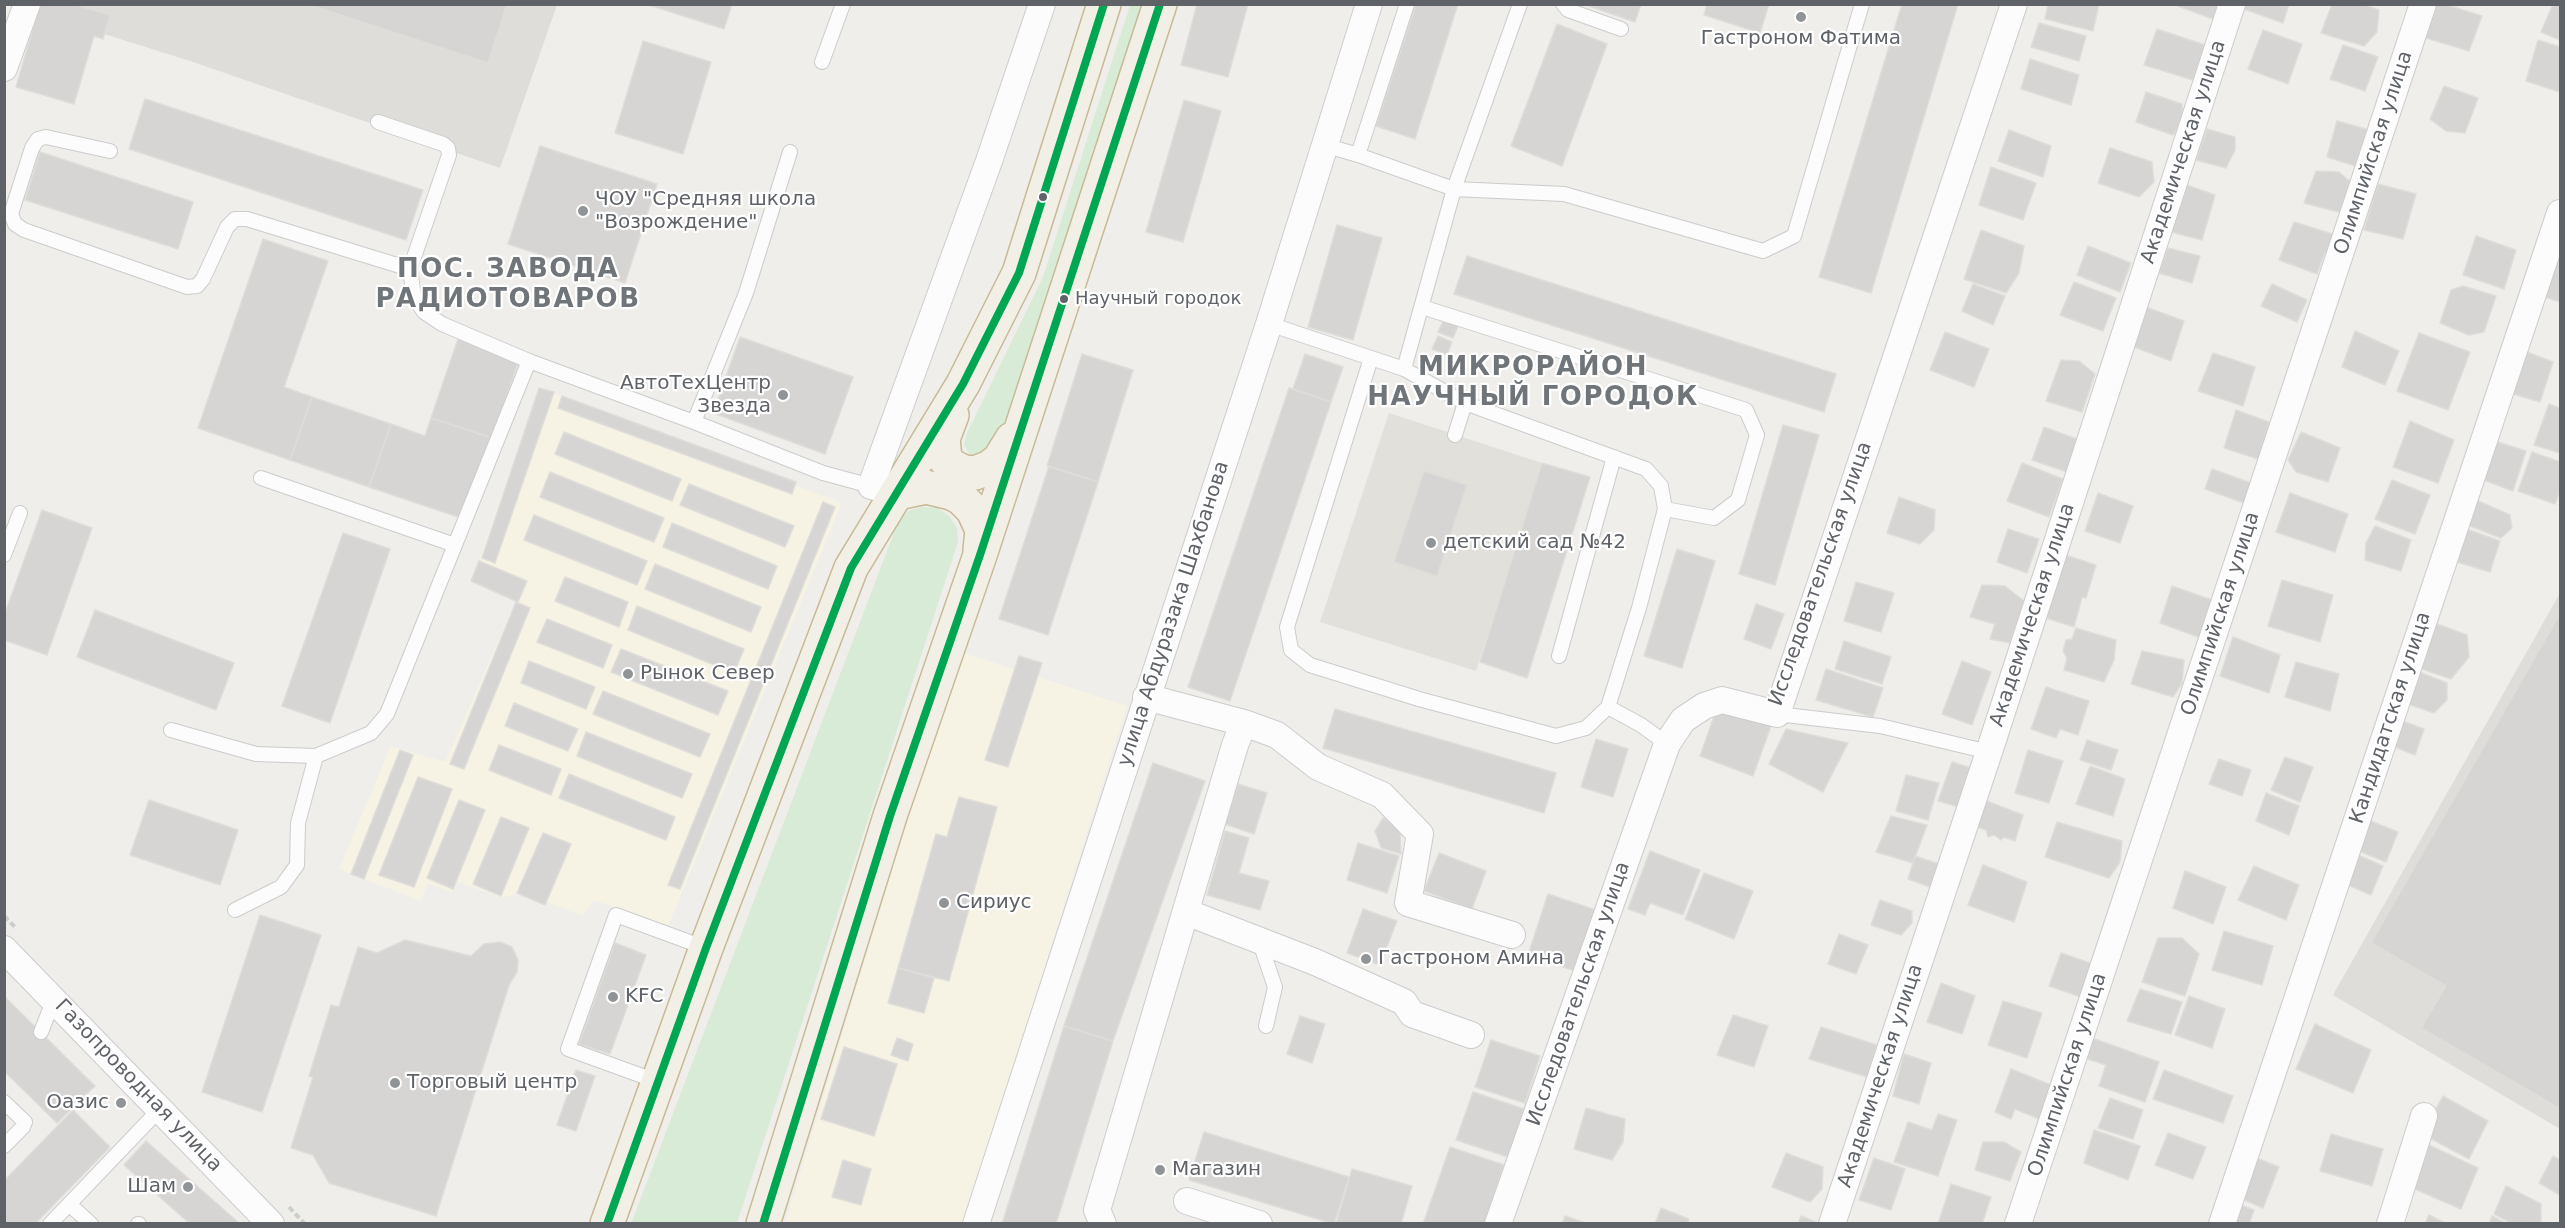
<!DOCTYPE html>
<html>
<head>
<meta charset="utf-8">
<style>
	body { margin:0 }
	#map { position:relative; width:2565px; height:1228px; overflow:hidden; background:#efeeea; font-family:"DejaVu Sans",sans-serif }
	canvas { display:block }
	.frame { position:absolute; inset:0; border:6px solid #5f6368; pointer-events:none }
</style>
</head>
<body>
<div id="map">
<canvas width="2565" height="1228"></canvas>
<div class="frame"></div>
</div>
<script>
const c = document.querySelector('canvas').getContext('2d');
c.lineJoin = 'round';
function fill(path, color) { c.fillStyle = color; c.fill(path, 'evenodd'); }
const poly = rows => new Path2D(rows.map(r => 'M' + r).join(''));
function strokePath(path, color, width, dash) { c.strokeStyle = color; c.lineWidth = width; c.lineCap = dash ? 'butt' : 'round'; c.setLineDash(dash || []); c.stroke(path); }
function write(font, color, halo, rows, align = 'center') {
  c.font = font + ' "DejaVu Sans",sans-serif'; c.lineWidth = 4.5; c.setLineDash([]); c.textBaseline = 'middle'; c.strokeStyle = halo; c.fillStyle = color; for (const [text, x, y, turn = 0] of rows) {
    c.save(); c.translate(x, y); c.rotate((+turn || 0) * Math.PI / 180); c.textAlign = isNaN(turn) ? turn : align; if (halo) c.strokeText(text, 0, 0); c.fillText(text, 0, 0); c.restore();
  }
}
fill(poly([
	[539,388,842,503,668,926,594,900,583,916,521,892,502,898,456,881,451,892,428,883,421,901,339,869,391,746,445,762,516,601,472,581],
	[958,651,1127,706,964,1223,785,1224]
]), '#f7f3e4');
fill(poly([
	[12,5,557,5,500,168,190,61],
	[2560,593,2560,1129,2333,995]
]), '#dfddda');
fill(poly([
	[1389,413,1542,463,1476,671,1320,622]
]), '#e2e0da');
fill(poly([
	[1130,5,1143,5,1003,437,977,458,969,454,964,444,967,433,1043,277],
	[922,507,937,508,949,516,957,528,958,542,737,1223,631,1224,898,522,908,511]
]), '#d8ebd6');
const building = poly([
	[40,4,73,4,110,15,103,39,94,36,74,104,16,87,40,4],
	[307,4,507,4,488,63,307,4],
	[646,4,732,4,724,29,646,4],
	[1197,4,1248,4,1228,77,1181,65,1197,4],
	[1416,4,1458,4,1415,139,1376,126,1416,4],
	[1583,4,1641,4,1635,22,1583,4],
	[1707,4,1769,4,1760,33,1704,15,1707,4],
	[1902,4,1958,4,1871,293,1819,277,1902,4],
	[2048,4,2099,4,2093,31,2045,19,2048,4],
	[2179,4,2218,4,2213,19,2178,6,2179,4],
	[2246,4,2289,4,2283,23,2244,9,2246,4],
	[2332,4,2362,4,2379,10,2377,32,2364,46,2321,33,2332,4],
	[2436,4,2444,4,2482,16,2469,51,2426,38,2436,4],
	[2553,4,2560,4,2560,40,2541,32,2553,4],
	[2039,23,2086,36,2079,61,2031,47,2039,23],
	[1557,24,1607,44,1562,166,1511,146,1557,24],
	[2157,29,2205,45,2193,80,2144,65,2157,29],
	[2263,30,2302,44,2288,84,2248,69,2263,30],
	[2538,40,2560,47,2560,92,2526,81,2538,40],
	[643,41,711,62,683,154,615,133,643,41],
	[2343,45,2378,57,2365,91,2330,79,2343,45],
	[2030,59,2079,75,2071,105,2021,89,2030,59],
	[2444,86,2478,98,2465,133,2446,131,2430,119,2444,86],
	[2146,92,2182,104,2183,120,2173,135,2136,122,2146,92],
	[145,99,423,190,406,240,129,149,145,99],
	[1184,100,1221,111,1183,242,1146,232,1184,100],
	[2337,121,2373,131,2362,168,2327,157,2337,121],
	[2207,129,2235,137,2235,150,2226,168,2196,160,2207,129],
	[2009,130,2051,146,2043,177,1998,161,2009,130],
	[540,146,657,184,625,283,508,244,540,146],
	[2110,148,2152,162,2154,182,2139,197,2098,183,2110,148],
	[40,152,193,202,178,249,25,200,40,152],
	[1991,167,2036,183,2023,220,1979,205,1991,167],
	[2316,171,2339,172,2355,186,2346,214,2304,203,2316,171],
	[2184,184,2215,195,2202,240,2168,231,2184,184],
	[2378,184,2416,194,2403,239,2364,230,2378,184],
	[2294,222,2339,236,2333,254,2325,252,2317,274,2279,260,2294,222],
	[1337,225,1382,238,1353,340,1308,327,1337,225],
	[1981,230,2024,246,2019,273,2006,293,1964,279,1981,230],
	[2476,236,2516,250,2504,289,2463,275,2476,236],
	[263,239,328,261,284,387,312,397,290,460,198,428,263,239],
	[2088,246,2131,263,2120,292,2077,275,2088,246],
	[2168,248,2200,256,2192,283,2159,273,2168,248],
	[1467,256,1836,374,1824,412,1454,294,1467,256],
	[2553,259,2560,262,2560,302,2542,296,2553,259],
	[2074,282,2116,298,2103,331,2060,315,2074,282],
	[1973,284,2005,296,1993,325,1962,311,1973,284],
	[2272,284,2307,300,2297,322,2261,306,2272,284],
	[2463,286,2496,296,2484,332,2469,335,2440,323,2451,290,2463,286],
	[2143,306,2184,321,2171,361,2129,345,2143,306],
	[1444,319,1458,326,1453,338,1438,332,1444,319],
	[2355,331,2399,351,2385,385,2342,367,2355,331],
	[1945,332,1989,349,1974,387,1930,370,1945,332],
	[2419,333,2470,352,2448,410,2397,391,2419,333],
	[1438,336,1452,342,1447,355,1432,349,1438,336],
	[740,337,853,377,825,454,713,413,740,337],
	[458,339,519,360,492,438,431,418,458,339],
	[2524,351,2553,362,2540,402,2510,393,2524,351],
	[2213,353,2255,367,2243,406,2198,391,2213,353],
	[1082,354,1133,370,1098,482,1047,466,1082,354],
	[1305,354,1343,367,1331,402,1293,389,1305,354],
	[2061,360,2079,361,2095,374,2082,412,2046,401,2061,360],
	[539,388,554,392,495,563,482,558,539,388],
	[1289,388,1331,402,1230,701,1188,687,1289,388],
	[562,396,796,482,792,494,558,408,562,396],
	[312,397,391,424,369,487,290,460,312,397],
	[2549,404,2560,408,2560,453,2534,445,2549,404],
	[2236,410,2269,422,2258,459,2224,448,2236,410],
	[431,418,492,438,464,519,369,487,391,424,425,436,431,418],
	[2410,421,2454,440,2438,483,2393,467,2410,421],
	[1783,425,1819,435,1775,585,1739,574,1783,425],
	[2044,427,2079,440,2067,472,2032,460,2044,427],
	[564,432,681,479,672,501,555,454,564,432],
	[2301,432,2340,448,2328,482,2296,472,2288,460,2301,432],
	[2495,441,2526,451,2513,491,2481,479,2495,441],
	[2532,452,2560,462,2560,491,2555,504,2518,491,2532,452],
	[1542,463,1590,477,1527,678,1480,662,1542,463],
	[2022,463,2063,479,2049,517,2007,501,2022,463],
	[1049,466,1098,482,1048,635,999,619,1049,466],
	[2212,469,2254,484,2247,504,2205,489,2212,469],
	[1424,471,1467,485,1437,576,1394,562,1424,471],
	[550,472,664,518,654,542,540,497,550,472],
	[2392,480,2430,495,2415,534,2375,519,2392,480],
	[689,484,794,526,785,547,680,505,689,484],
	[2098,493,2133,506,2120,543,2085,531,2098,493],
	[2290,493,2348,514,2335,552,2276,532,2290,493],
	[1899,497,1935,510,1934,530,1920,544,1887,533,1899,497],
	[2476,500,2510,515,2512,528,2501,538,2465,524,2476,500],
	[823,502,835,507,680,889,668,885,823,502],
	[42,510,92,528,47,655,4,640,4,616,42,510],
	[534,515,647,561,637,585,524,540,534,515],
	[672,523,777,566,768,589,663,547,672,523],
	[2375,526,2411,540,2401,571,2365,560,2366,543,2375,526],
	[2458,526,2500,541,2490,572,2447,559,2458,526],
	[2008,529,2039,539,2027,573,1997,562,2008,529],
	[343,533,390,549,330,723,282,706,343,533],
	[1677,549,1715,561,1682,668,1644,656,1677,549],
	[2059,553,2096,565,2086,598,2082,597,2074,627,2037,615,2059,553],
	[479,561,527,581,518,602,471,581,479,561],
	[655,564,761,607,751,632,645,589,655,564],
	[565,577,628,602,619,627,555,601,565,577],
	[2282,580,2333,595,2320,642,2268,626,2282,580],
	[1856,582,1894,593,1881,632,1844,621,1856,582],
	[1982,585,2005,586,2024,601,2010,643,1990,639,1995,624,1970,617,1982,585],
	[2172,586,2212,600,2201,638,2160,623,2172,586],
	[516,602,530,608,464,769,450,764,516,602],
	[1756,604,1784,614,1771,649,1744,639,1756,604],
	[637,606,744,649,734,673,628,630,637,606],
	[95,610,234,663,216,710,77,657,95,610],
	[2560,614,2560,1106,2559,1108,2421,1028,2446,986,2371,943,2560,614],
	[547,619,612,645,603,668,537,642,547,619],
	[2432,622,2467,635,2469,657,2451,679,2416,667,2432,622],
	[2076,628,2116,640,2114,660,2104,682,2064,670,2067,658,2063,651,2066,640,2072,639,2076,628],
	[2233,637,2280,655,2269,693,2220,676,2233,637],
	[1844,641,1891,657,1882,684,1835,669,1844,641],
	[621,649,728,691,718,715,611,672,621,649],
	[2142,651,2184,660,2182,683,2173,697,2131,684,2142,651],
	[1019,656,1042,663,1008,767,985,760,1019,656],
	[529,661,595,687,586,709,521,683,529,661],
	[1962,661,1991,672,1972,725,1942,714,1962,661],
	[2296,662,2339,674,2330,711,2285,697,2296,662],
	[2409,668,2447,683,2447,700,2434,713,2394,699,2409,668],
	[1826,669,1883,688,1873,717,1816,700,1826,669],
	[2046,687,2089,701,2078,735,2060,729,2056,738,2031,729,2046,687],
	[603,691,710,734,700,757,593,714,603,691],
	[514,703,578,729,568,751,505,726,514,703],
	[1717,708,1771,726,1753,776,1700,756,1717,708],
	[1335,709,1556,773,1544,813,1323,748,1335,709],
	[2390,716,2424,729,2415,755,2380,741,2390,716],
	[1786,729,1848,743,1823,792,1769,764,1786,729],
	[586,732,692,774,682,798,577,756,586,732],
	[1596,739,1628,749,1613,797,1581,787,1596,739],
	[2087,740,2118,750,2111,770,2080,760,2087,740],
	[499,745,561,769,551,795,489,770,499,745],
	[400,750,413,755,364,879,351,874,400,750],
	[2028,750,2063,761,2049,803,2015,793,2028,750],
	[2285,757,2313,767,2300,802,2271,790,2285,757],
	[2219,759,2251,770,2242,796,2209,784,2219,759],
	[1952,762,1971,768,1959,807,1938,801,1952,762],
	[1153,763,1205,781,1113,1041,1064,1026,1153,763],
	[2090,766,2125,779,2113,816,2076,804,2090,766],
	[569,774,675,817,666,840,559,798,569,774],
	[1906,775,1939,783,1928,820,1896,811,1906,775],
	[418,777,452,789,414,887,379,875,418,777],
	[1238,784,1267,793,1254,834,1225,824,1238,784],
	[2266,793,2299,806,2289,835,2256,821,2266,793],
	[959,797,997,807,949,981,898,968,936,834,947,837,959,797],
	[149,800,238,830,220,885,130,855,149,800],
	[459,800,485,810,453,889,427,878,459,800],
	[1984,800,2023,815,2015,841,2004,837,2001,840,1994,835,1988,837,1986,830,1976,827,1984,800],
	[1891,816,1927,825,1913,863,1876,852,1891,816],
	[501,817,529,828,501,896,473,884,501,817],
	[2361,817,2398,832,2386,862,2349,847,2361,817],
	[1383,818,1400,829,1401,854,1381,848,1375,831,1383,818],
	[2057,822,2122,841,2120,862,2109,878,2045,857,2057,822],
	[1225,831,1249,838,1239,873,1269,881,1260,910,1207,895,1225,831],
	[543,833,571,844,545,905,517,893,543,833],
	[1358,843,1399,856,1387,893,1347,880,1358,843],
	[2344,849,2383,866,2371,895,2332,878,2344,849],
	[1650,851,1700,870,1683,915,1650,903,1645,915,1628,909,1650,851],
	[1439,853,1486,871,1472,909,1424,891,1439,853],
	[1915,856,1939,864,1930,887,1908,879,1915,856],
	[1983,865,2027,882,2014,922,1968,905,1983,865],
	[2254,866,2299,885,2286,920,2238,900,2254,866],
	[2185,871,2226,887,2213,924,2173,908,2185,871],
	[1704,873,1753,891,1734,939,1685,919,1704,873],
	[1548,894,1596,910,1575,971,1528,955,1548,894],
	[1880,900,1912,911,1912,923,1901,935,1871,925,1880,900],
	[1363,909,1397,921,1380,965,1347,953,1363,909],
	[260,915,321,935,262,1112,202,1092,260,915],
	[2224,931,2273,946,2262,985,2212,970,2224,931],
	[1839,934,1868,945,1856,974,1828,964,1839,934],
	[2158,938,2182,938,2199,954,2185,996,2142,982,2158,938],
	[405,940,471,956,484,944,500,942,512,947,518,960,517,972,509,985,436,1216,329,1183,313,1155,291,1148,313,1077,309,1076,331,1005,339,1007,358,947,377,953,405,940],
	[615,943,646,955,610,1054,579,1044,615,943],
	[2061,953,2093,964,2081,997,2049,986,2061,953],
	[898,968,934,978,924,1013,888,1003,898,968],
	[1941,983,1975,996,1962,1034,1927,1022,1941,983],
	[2140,989,2182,1002,2171,1034,2127,1021,2140,989],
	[4,996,95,1086,57,1123,4,1071,4,996],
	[2189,996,2225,1009,2212,1048,2175,1035,2189,996],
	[2003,1001,2042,1013,2027,1058,1988,1045,2003,1001],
	[1733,1015,1768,1026,1754,1067,1717,1055,1733,1015],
	[1300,1016,1325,1024,1312,1063,1287,1054,1300,1016],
	[2315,1024,2371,1050,2353,1093,2296,1069,2315,1024],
	[1064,1026,1113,1041,1056,1224,1002,1224,1064,1026],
	[1821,1027,1877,1045,1867,1077,1809,1059,1821,1027],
	[897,1038,913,1044,908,1061,891,1055,897,1038],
	[2092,1038,2159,1062,2145,1102,2099,1086,2106,1065,2085,1058,2092,1038],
	[1491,1040,1540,1056,1525,1103,1475,1087,1491,1040],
	[844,1047,897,1064,874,1136,821,1119,844,1047],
	[1904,1054,1931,1063,1919,1104,1893,1096,1904,1054],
	[2011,1069,2051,1085,2039,1119,2015,1109,2011,1119,1995,1112,2011,1069],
	[576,1070,595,1076,576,1131,557,1125,576,1070],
	[2164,1070,2233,1096,2223,1123,2153,1099,2164,1070],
	[1473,1092,1524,1109,1508,1157,1456,1140,1473,1092],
	[2443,1096,2488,1121,2469,1159,2422,1134,2443,1096],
	[2110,1098,2143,1110,2133,1139,2098,1128,2110,1098],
	[1586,1108,1625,1119,1623,1142,1612,1160,1574,1149,1586,1108],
	[73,1110,110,1147,35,1224,4,1224,4,1181,73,1110],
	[1938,1114,1957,1120,1938,1176,1894,1162,1908,1122,1932,1130,1938,1114],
	[2094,1130,2140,1146,2128,1180,2084,1163,2094,1130],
	[1204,1132,1349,1177,1334,1224,1189,1180,1204,1132],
	[2168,1133,2206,1147,2193,1179,2155,1165,2168,1133],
	[2331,1134,2383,1149,2372,1186,2320,1171,2331,1134],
	[146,1141,239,1223,239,1224,190,1224,124,1165,146,1141],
	[1983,1142,2004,1142,2021,1152,2010,1181,1975,1170,1983,1142],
	[2429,1145,2478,1168,2461,1209,2410,1187,2429,1145],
	[1450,1147,1504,1165,1484,1224,1423,1224,1450,1147],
	[1786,1153,1823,1167,1822,1189,1810,1202,1772,1187,1786,1153],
	[2244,1153,2279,1167,2263,1208,2228,1193,2244,1153],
	[2553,1156,2560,1160,2560,1195,2539,1183,2553,1156],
	[1874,1158,1905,1169,1891,1210,1859,1200,1874,1158],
	[843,1160,871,1169,861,1205,832,1197,843,1160],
	[1352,1169,1412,1186,1401,1224,1336,1224,1352,1169],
	[1951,1184,1991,1197,1982,1224,1938,1224,1951,1184],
	[2506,1186,2541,1204,2541,1222,2513,1224,2494,1214,2506,1186],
	[2222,1198,2254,1210,2249,1224,2213,1224,2222,1198],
	[1661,1208,1689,1219,1687,1224,1655,1224,1661,1208],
	[2429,1215,2447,1224,2425,1224,2429,1215],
	[1565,1216,1589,1224,1562,1224,1565,1216],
	[1801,1216,1821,1224,1798,1224,1801,1216],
	[2492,1216,2507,1224,2489,1224,2492,1216]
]);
fill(building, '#d6d5d3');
strokePath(building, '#deddd9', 1.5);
const service = poly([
	[1407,4,1358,155,1454,189,1520,4],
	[1563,4,1568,10,1621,29],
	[822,62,843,4],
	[378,122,443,144,448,148,449,155,410,269],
	[1324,145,1358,155],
	[110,151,46,137,38,139,32,148,11,214,15,224,24,230,187,287,197,286,203,279,227,227,235,219,247,219,410,269,414,297,424,312,442,324,529,361,694,422,823,473,871,486],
	[1422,307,1746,410,1757,435,1738,500,1714,518,1665,509],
	[1269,324,1404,369,1465,403,1646,469,1661,486,1665,509,1639,608,1608,707,1586,728,1556,736,1419,699,1310,665,1291,650,1287,627,1371,358],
	[1404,369,1454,189,1564,194,1763,251,1794,236,1862,4],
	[694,422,746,293,790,152],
	[1455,435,1465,403],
	[261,478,455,545],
	[4,555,20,513],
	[1559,656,1614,457],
	[1608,707,1641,725,1667,744],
	[1777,714,1880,726,1989,752],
	[171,730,256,754,316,756,371,733,387,714,529,361],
	[235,910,281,887,297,865,298,823,316,756],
	[1259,940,1275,987,1266,1026],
	[41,1032,54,999],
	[659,1082,568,1049,616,915,706,948],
	[4,1102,25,1122,23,1127,4,1146],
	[69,1204,91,1224],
	[50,1224,159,1110],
	[138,1224,139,1224]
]);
const minor = poly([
	[4,68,27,4],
	[897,493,871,486,989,161,1042,4],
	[1146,697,1244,723,1277,735,1318,767,1382,795,1420,834,1408,903,1512,935],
	[1186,912,1315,962,1404,1002,1412,1014,1471,1035],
	[4,949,271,1224],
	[1187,1201,1259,1224],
	[976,1224,1269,324,1369,4],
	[1103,1224,1097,1210,1235,745,1244,723],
	[1498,1224,1667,744,1683,720,1704,706,1722,700,1777,714,2014,4],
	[1832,1224,1989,752,2232,4],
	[2018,1224,2423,4],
	[2222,1224,2560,213],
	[2390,1224,2424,1116]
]);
const trunk = poly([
	[952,415,943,439,945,459,952,466,964,472,975,473,988,468,999,460,1012,439],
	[897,493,926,487,951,493,961,498,973,510,982,530,980,550],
	[607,1224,706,948,851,568,963,384,1019,273,1104,4],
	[763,1224,890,816,980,555,1160,4]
]);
strokePath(service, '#cbcccc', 16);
strokePath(minor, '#cbcccc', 28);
strokePath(trunk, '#c8b996', 36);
strokePath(poly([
	[4,916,15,927],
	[289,1207,305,1224]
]), '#cacfcc', 4, [6, 3]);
strokePath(service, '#fdfcfc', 14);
strokePath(minor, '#fdfcfc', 26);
strokePath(trunk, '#f2f0e6', 33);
strokePath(poly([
	[607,1224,706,948,851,568,963,384,1019,273,1104,4],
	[763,1224,890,816,980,555,1160,4]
]), '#00a651', 8);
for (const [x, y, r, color] of [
	[1801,17,6,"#919496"],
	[1043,197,5,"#5f6368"],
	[583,211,6,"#919496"],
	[1064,299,5,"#5f6368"],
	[783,395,6,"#919496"],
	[1431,543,6,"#919496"],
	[628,674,6,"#919496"],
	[944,903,6,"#919496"],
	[1366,959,6,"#919496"],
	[613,997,6,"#919496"],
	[395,1083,6,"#919496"],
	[121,1103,6,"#919496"],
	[1160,1170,6,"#919496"],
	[188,1187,6,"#919496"]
]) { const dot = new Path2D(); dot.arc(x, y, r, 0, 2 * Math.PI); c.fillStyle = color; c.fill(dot); strokePath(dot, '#fff', 2); }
write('18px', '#5f6368', '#fff', [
	["Научный городок",1075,299]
], 'left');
write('20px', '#5f6368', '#fff', [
	["Гастроном Фатима",1801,39,"center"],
	["ЧОУ \"Средняя школа",595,200],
	["\"Возрождение\"",595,223],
	["АвтоТехЦентр",771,384,"right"],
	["Звезда",771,407,"right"],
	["детский сад №42",1443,543],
	["Рынок Север",640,674],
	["Сириус",956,903],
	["Гастроном Амина",1378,959],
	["KFC",625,997],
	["Торговый центр",407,1083],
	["Оазис",109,1103,"right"],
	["Магазин",1172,1170],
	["Шам",176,1187,"right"]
], 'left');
write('20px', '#5f6368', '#fff', [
	["Академическая улица",2184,152,-72],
	["Олимпийская улица",2374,153,-72],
	["Исследовательская улица",1821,574,-71],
	["улица Абдуразака Шахбанова",1174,614,-72],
	["Олимпийская улица",2221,614,-72],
	["Академическая улица",2033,615,-72],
	["Кандидатская улица",2391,718,-72],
	["Исследовательская улица",1579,994,-71],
	["Олимпийская улица",2068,1075,-72],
	["Академическая улица",1881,1076,-72],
	["Газопроводная улица",138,1086,46]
]);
c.letterSpacing = '1.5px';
write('bold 26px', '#70757a', '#fff', [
	["ПОС. ЗАВОДА",508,270],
	["РАДИОТОВАРОВ",508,300],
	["МИКРОРАЙОН",1533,368],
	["НАУЧНЫЙ ГОРОДОК",1533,398]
]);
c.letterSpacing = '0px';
</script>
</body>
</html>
